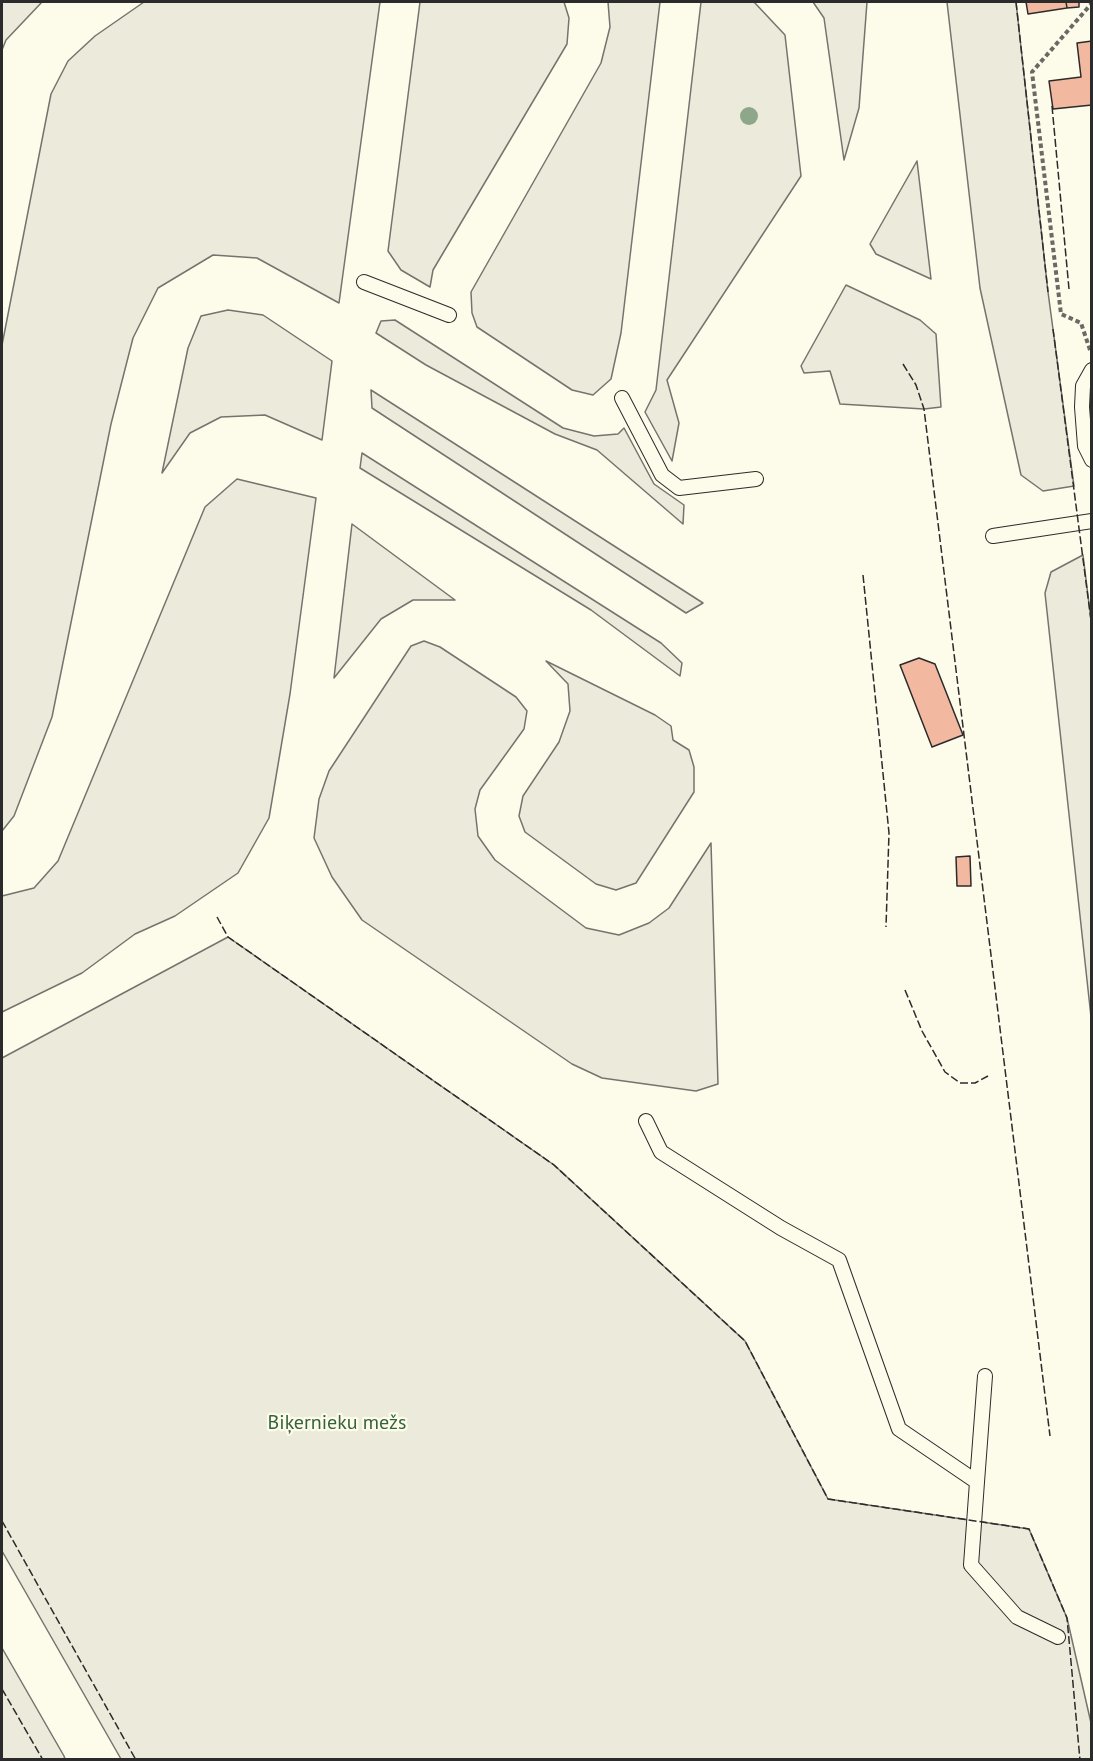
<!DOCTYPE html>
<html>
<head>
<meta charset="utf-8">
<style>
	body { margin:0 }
	#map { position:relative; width:1093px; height:1761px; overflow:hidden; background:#fdfbea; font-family:"PT Sans",sans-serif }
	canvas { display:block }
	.frame { position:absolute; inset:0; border:3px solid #2b2b2b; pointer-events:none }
</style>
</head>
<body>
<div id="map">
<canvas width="1093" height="1761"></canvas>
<div class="frame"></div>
</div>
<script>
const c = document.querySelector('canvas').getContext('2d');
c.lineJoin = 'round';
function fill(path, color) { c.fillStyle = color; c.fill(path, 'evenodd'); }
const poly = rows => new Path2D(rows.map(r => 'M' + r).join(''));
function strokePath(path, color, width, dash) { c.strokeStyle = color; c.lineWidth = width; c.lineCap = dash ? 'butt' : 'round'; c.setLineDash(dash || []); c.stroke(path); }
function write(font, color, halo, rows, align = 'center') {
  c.font = font + ' "PT Sans",sans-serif'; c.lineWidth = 4.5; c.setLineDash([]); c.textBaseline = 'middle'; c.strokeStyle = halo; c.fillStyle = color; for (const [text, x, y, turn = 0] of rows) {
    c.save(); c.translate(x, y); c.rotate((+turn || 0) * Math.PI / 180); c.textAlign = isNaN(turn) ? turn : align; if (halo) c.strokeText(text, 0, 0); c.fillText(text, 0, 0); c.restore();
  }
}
const green = poly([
	[2,2,42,2,6,40,2,50,2,2],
	[144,2,380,2,339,303,257,258,213,255,158,288,133,338,111,424,52,717,14,816,2,831,2,345,51,94,68,61,95,36,144,2],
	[420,2,564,2,569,18,567,44,433,270,430,287,401,270,388,251,420,2],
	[608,2,660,2,621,333,611,379,593,395,572,390,477,327,472,313,471,292,601,63,610,27,608,2],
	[701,2,754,2,785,35,801,176,667,380,679,423,672,461,645,412,656,390,701,2],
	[813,2,867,2,859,108,844,160,824,18,813,2],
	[947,2,1016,2,1048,292,1074,486,1043,491,1021,475,980,288,947,2],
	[917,161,931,279,876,254,870,244,917,161],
	[846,285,920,320,936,334,941,407,924,409,840,404,830,371,804,373,801,366,846,285],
	[228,310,263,315,332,361,322,440,265,415,221,417,190,433,162,473,188,348,201,316,228,310],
	[395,320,563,428,594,436,618,434,624,428,654,484,684,505,683,524,597,450,555,434,426,365,376,333,381,321,395,320],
	[371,390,703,603,686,613,372,408,371,390],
	[362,453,661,643,682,663,680,676,591,610,360,468,362,453],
	[237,479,316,498,290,694,269,818,238,873,175,916,135,934,82,973,2,1012,2,896,34,888,58,861,205,507,237,479],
	[352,524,455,600,413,600,381,619,334,678,352,524],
	[1083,555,1092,628,1091,1017,1045,593,1051,572,1083,555],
	[424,641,440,647,516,697,527,711,524,729,480,790,475,809,478,836,495,860,586,928,619,935,649,923,669,908,711,843,718,1084,696,1091,602,1078,572,1064,362,920,332,877,314,838,319,799,329,771,411,646,424,641],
	[546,661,655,715,671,726,673,740,689,750,694,767,694,792,636,883,616,890,596,884,525,832,519,816,523,796,559,742,570,711,568,684,546,661],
	[228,937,554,1165,745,1341,828,1499,1029,1529,1067,1618,1091,1723,1091,1759,121,1759,2,1551,2,1058,228,937],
	[2,1648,64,1756,65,1759,2,1759,2,1648]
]);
fill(green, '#ecebdb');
strokePath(green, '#74746e', 1.5);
const building = poly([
	[1026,2,1066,2,1067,8,1028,14,1026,2],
	[1066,2,1079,2,1079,7,1067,8,1066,2],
	[1092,41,1092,105,1053,109,1049,81,1081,77,1077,43,1092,41],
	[919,658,935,664,963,735,932,747,900,665,919,658],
	[970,856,971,886,957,886,956,857,970,856]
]);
fill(building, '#f2b8a0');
strokePath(building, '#2b2b2b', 1.5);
const service = poly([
	[364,282,449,315],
	[1092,370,1083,386,1082,407,1085,446,1092,460],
	[622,398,662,475,679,488,756,479],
	[993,536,1092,521],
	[646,1121,661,1152,781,1228,839,1260,899,1429,977,1482,971,1565,1017,1617,1058,1637],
	[977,1482,985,1376]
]);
strokePath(service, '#2b2b2b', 16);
strokePath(poly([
	[1090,350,1081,323,1061,314,1032,72,1092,3]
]), '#6a6964', 4, [4.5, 3]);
strokePath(service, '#fdfbea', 14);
strokePath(poly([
	[1016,2,1048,292],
	[1052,106,1069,289],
	[1053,329,1092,628],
	[903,364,916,385,924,409,1050,1436],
	[863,575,889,833,886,927],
	[217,917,228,937,554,1165,745,1341,828,1499,1029,1529,1067,1618,1080,1760],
	[905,990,922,1031,945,1072,960,1083,975,1083,988,1076],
	[2,1521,136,1760],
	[2,1689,43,1760]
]), '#2b2b2b', 1.5, [8, 3]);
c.fillStyle = '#8ea78a';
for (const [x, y] of [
	[749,116]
]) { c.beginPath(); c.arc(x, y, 9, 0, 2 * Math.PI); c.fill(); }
write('20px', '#34623c', '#fdfbea', [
	["Biķernieku mežs",337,1423]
]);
</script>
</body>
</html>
